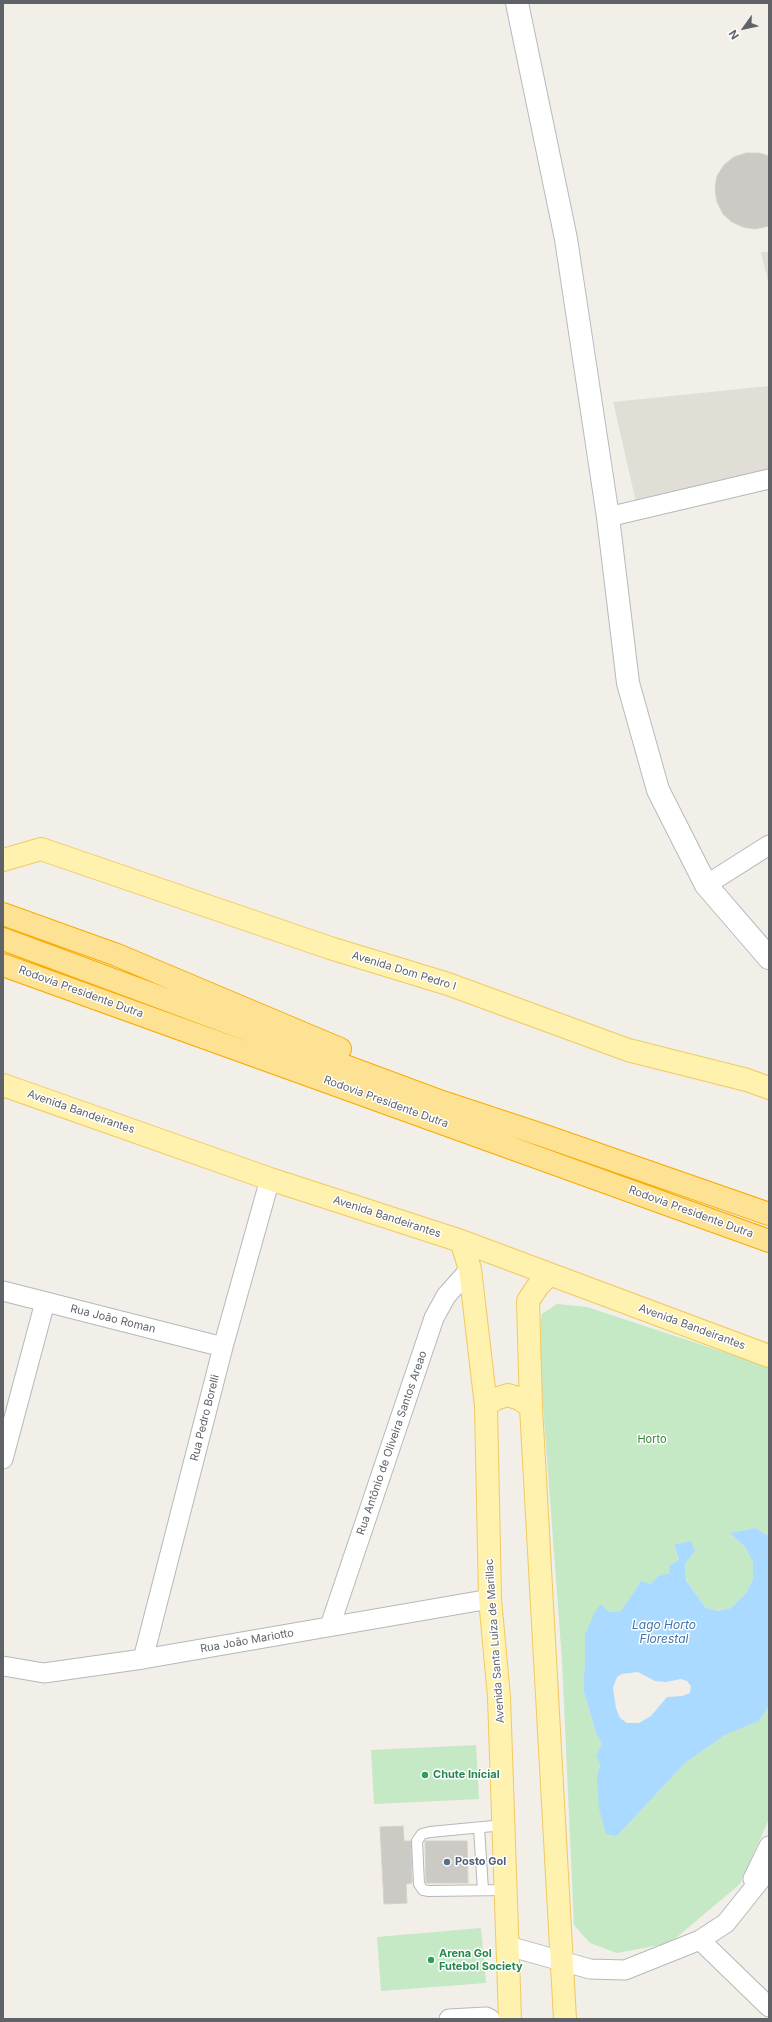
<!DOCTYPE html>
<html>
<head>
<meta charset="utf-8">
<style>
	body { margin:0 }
	#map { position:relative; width:772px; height:2022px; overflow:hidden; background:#f1efe8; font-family:Inter,sans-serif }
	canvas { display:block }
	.frame { position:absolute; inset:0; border:4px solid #5f6368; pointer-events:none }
	.north { position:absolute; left:724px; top:8px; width:40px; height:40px; -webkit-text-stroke:3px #fff; paint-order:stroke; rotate:237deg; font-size:11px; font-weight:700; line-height:16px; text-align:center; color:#5f6368 }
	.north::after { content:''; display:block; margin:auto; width:14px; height:18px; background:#5f6368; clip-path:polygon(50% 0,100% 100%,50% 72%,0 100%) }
</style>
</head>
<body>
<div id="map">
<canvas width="772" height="2022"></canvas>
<div class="frame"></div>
<div class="north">N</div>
</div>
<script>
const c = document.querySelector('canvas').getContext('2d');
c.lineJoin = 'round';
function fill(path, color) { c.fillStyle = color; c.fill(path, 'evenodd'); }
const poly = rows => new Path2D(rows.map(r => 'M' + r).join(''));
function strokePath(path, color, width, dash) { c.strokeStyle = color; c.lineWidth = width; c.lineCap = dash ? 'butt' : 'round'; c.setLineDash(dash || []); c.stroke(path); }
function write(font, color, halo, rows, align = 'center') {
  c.font = font + ' Inter,sans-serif'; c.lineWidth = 3; c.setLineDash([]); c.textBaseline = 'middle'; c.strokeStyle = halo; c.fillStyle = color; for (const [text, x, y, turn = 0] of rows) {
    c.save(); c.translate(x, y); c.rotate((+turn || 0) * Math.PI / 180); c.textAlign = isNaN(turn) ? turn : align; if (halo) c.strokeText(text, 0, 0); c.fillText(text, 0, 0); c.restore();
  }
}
fill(poly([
	[761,252,769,252,769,286],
	[769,386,769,471,636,502,613,402]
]), '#e1ded6');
fill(poly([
	[557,1304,587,1307,769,1367,769,1536,755,1528,730,1533,745,1547,753,1561,753,1579,746,1593,731,1608,717,1611,706,1608,686,1579,685,1564,695,1551,674,1545,679,1561,670,1573,658,1576,651,1584,641,1581,621,1611,608,1612,585,1663,583,1689,596,1733,602,1744,596,1755,600,1765,597,1776,617,1836,685,1763,725,1735,759,1721,769,1706,769,1819,740,1884,670,1943,617,1953,590,1943,574,1925,562,1660,538,1338,542,1314],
	[476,1745,479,1799,374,1804,371,1750],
	[481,1928,486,1983,381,1991,377,1937]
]), '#c5e8c5');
fill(poly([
	[755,1528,769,1536,769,1706,759,1721,725,1735,685,1763,617,1836,606,1834,599,1808,597,1776,600,1765,596,1755,602,1744,596,1733,583,1689,585,1663,585,1635,595,1612,601,1604,608,1612,621,1611,641,1581,651,1584,658,1576,670,1573,669,1566,679,1560,674,1545,691,1541,695,1551,685,1564,686,1580,706,1608,718,1611,731,1608,746,1593,753,1579,753,1562,745,1547,730,1533],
	[638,1672,655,1681,666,1682,681,1679,687,1681,691,1686,690,1693,682,1696,667,1697,651,1716,646,1719,639,1723,627,1723,620,1718,616,1708,613,1688,617,1677,622,1674]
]), '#aadaff');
const building = poly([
	[746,153,759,153,769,156,769,226,755,229,743,227,732,222,723,214,717,202,715,189,717,176,724,165,734,157,746,153],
	[403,1826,404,1841,411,1841,412,1883,406,1884,407,1903,384,1904,380,1827,403,1826],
	[425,1841,467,1841,468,1883,426,1883,425,1841]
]);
fill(building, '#cccac5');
strokePath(building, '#d6d1c6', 1);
const service = poly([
	[504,1825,430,1832,422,1834,417,1841,419,1884,423,1890,429,1891,506,1890],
	[479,1828,483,1890]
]);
const minor = poly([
	[608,517,769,479],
	[706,885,769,845],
	[3,1291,223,1347],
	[3,1459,45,1302],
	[330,1626,434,1318,446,1296,470,1269],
	[143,1659,223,1347,270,1179],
	[3,1666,44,1673,143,1659,490,1599],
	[753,1879,769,1846],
	[700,1940,769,2007],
	[508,1946,590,1969,625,1970,700,1940,726,1923,769,1869],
	[449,2019,486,2017,490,2019]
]);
const secondary = poly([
	[517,3,566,239,608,517,628,683,658,790,706,885,769,958]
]);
const primary = poly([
	[3,860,41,849,330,948,448,984,628,1050,747,1080,769,1088],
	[3,1085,270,1179,461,1241,769,1356],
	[461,1241,470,1269,486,1406,490,1599,499,1697,510,2019],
	[549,1275,538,1286,528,1301,531,1407,565,2019],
	[486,1406,495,1399,508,1395,520,1399,531,1407]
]);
const motorway = poly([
	[3,914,117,955,340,1049],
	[3,939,442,1102,542,1135,769,1214],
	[3,965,769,1241]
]);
strokePath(service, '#b5b8bc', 12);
strokePath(minor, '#b5b8bc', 21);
strokePath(secondary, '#b6babf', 24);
strokePath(primary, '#f2c960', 24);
strokePath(motorway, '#f9ab00', 24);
strokePath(service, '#fff', 10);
strokePath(minor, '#fff', 19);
strokePath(secondary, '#fff', 22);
strokePath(primary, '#fff2af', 22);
strokePath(motorway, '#fde293', 22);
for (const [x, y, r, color] of [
	[425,1775,4,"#2e9e5b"],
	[447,1862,4,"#5c6f8a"],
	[431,1960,4,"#2e9e5b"]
]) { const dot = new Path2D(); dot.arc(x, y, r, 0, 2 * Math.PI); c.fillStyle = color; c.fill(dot); strokePath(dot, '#fff', 1.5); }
write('11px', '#5f6368', '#fff', [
	["Avenida Dom Pedro I",404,971,17],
	["Rodovia Presidente Dutra",81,992,20],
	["Rodovia Presidente Dutra",386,1102,20],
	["Avenida Bandeirantes",81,1112,19],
	["Rodovia Presidente Dutra",691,1212,20],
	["Avenida Bandeirantes",387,1217,18],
	["Rua João Roman",113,1319,14],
	["Avenida Bandeirantes",692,1327,20],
	["Rua Pedro Borelli",205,1418,-76],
	["Rua Antônio de Oliveira Santos Areao",392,1443,-71],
	["Rua João Mariotto",247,1641,-10],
	["Avenida Santa Luíza de Marillac",495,1641,-94]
]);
write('11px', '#348238', '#fff', [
	["Horto",652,1440]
]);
write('bold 11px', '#27864d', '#fff', [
	["Chute Inícial",433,1775],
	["Arena Gol",439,1954],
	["Futebol Society",439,1967]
], 'left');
write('bold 11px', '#4e5e75', '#fff', [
	["Posto Gol",455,1862]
], 'left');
write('italic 12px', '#4174aa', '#fff', [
	["Lago Horto",664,1625],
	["Florestal",664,1639]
]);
</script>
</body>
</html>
